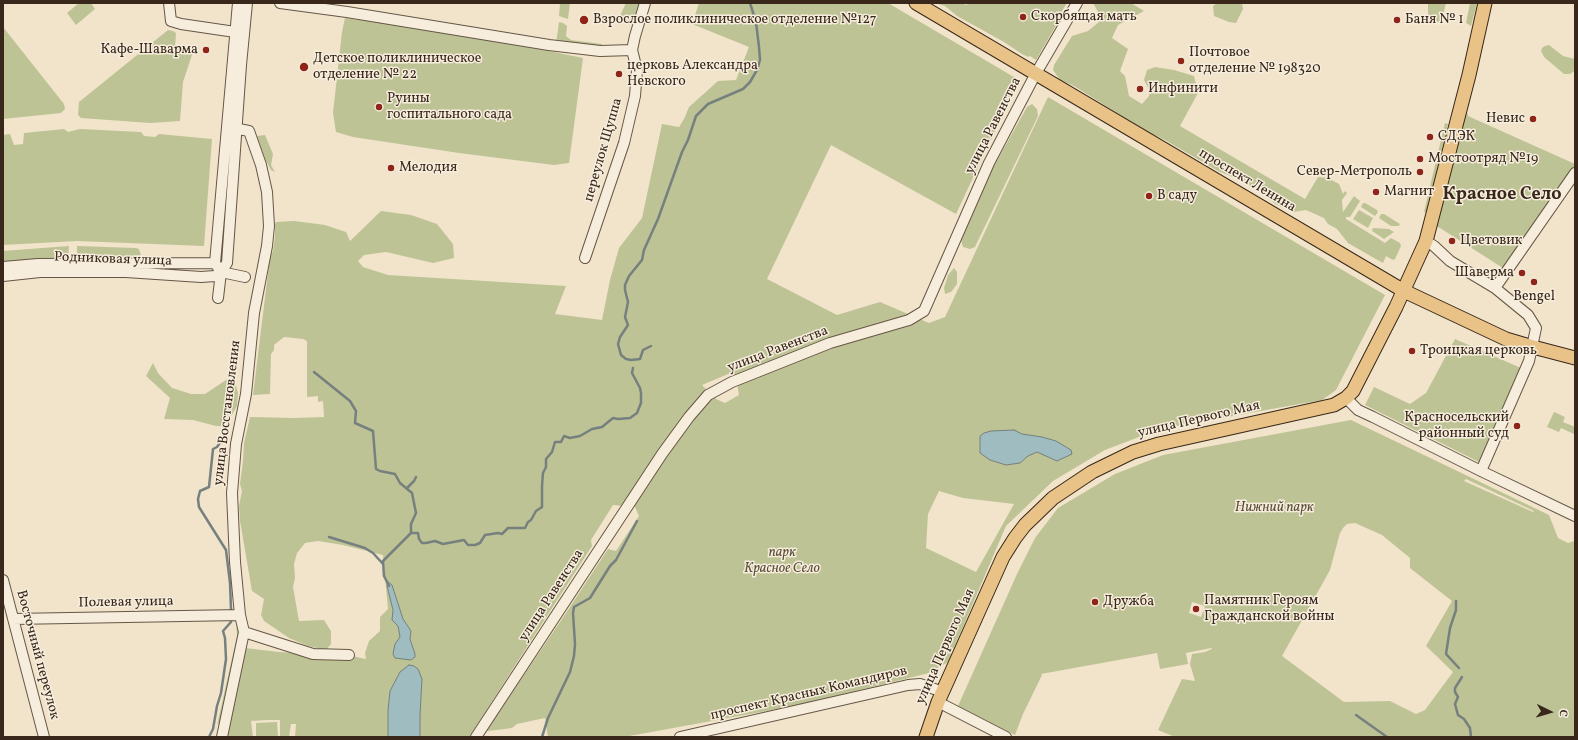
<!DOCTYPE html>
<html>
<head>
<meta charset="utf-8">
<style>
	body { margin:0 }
	#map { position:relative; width:1578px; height:740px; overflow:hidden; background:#f1e4cb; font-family:Vollkorn,serif }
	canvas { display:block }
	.frame { position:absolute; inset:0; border:4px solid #38271a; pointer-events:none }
	.north { position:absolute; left:1530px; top:692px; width:40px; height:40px; -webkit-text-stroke:3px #f6eddd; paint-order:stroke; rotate:95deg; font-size:11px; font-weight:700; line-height:16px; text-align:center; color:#38271a }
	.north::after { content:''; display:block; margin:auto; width:14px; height:18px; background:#38271a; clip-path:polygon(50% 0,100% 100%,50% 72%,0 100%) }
</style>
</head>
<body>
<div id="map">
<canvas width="1578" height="740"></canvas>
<div class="frame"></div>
<div class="north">С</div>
</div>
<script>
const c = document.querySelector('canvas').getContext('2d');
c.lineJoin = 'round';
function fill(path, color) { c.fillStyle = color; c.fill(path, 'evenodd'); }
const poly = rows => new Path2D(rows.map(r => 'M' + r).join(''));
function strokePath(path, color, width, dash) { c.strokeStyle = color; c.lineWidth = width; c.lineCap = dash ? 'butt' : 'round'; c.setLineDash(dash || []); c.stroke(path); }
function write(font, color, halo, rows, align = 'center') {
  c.font = font + ' Vollkorn,serif'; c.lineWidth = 3; c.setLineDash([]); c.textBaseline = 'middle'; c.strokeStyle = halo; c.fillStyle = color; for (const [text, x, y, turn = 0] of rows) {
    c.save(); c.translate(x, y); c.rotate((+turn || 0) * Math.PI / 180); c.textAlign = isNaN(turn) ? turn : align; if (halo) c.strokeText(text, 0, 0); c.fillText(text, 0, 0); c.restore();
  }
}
fill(poly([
	[79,3,91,3,95,9,76,25,67,13],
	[560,3,570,3,568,19,559,16],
	[626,3,643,3,637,21,618,20],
	[699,3,888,3,1019,80,956,214,831,145,767,279,837,315,880,302,929,323,945,317,1048,97,1385,295,1336,390,1322,400,1160,429,1105,450,1053,481,1006,526,948,662,929,673,794,706,624,737,548,737,545,718,517,724,512,728,497,730,486,731,566,613,608,549,616,551,639,516,635,507,613,505,591,540,592,546,469,737,295,737,296,724,291,724,289,737,280,737,280,720,267,720,251,721,253,737,225,737,245,648,279,652,352,656,366,659,365,653,369,641,380,631,380,617,388,609,383,555,343,545,318,541,305,543,297,553,294,564,295,578,293,587,299,621,324,620,331,631,331,644,326,650,308,646,289,638,264,621,261,615,264,599,252,591,240,521,239,506,242,491,240,484,243,461,244,443,250,417,293,418,324,417,323,401,318,402,318,396,307,397,307,341,303,339,284,337,274,345,274,350,271,354,270,394,253,395,270,257,273,251,275,236,275,224,276,222,294,221,325,225,346,232,350,241,381,211,411,215,437,224,453,244,454,258,433,263,386,252,364,255,358,261,363,267,388,275,566,286,555,314,602,320,610,280,619,248,642,218,662,124,679,127,684,119,689,107,718,81,736,80,749,47,692,24],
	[733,372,737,383,739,395,725,403,716,399,702,385],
	[939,491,963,498,1014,504,976,572,926,548,928,514],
	[935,3,962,3,966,5,969,3,1067,3,1059,16,1061,17,1036,60,1030,56,1028,57,1022,54,1004,42,957,16,945,6],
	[1093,3,1131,3,1144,11,1118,25,1112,38,1128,49,1120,71,1125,76,1129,96,1142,104,1149,96,1150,91,1144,80,1147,70,1155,67,1174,70,1194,76,1198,93,1180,126,1305,199,1318,177,1328,178,1339,184,1343,194,1345,191,1347,193,1342,200,1343,212,1354,196,1360,201,1350,217,1346,217,1346,219,1385,243,1391,238,1400,243,1401,246,1395,259,1393,260,1386,256,1383,263,1374,258,1348,243,1337,229,1328,224,1324,218,1306,210,1294,212,1275,204,1261,192,1240,180,1218,171,1165,140,1146,131,1074,86,1060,80,1053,70,1054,65,1072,36,1088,31,1099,22,1101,17],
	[1217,3,1242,3,1243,9,1236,23,1229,22,1214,16,1213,6],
	[1428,3,1446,3,1441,23,1428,19],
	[1470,3,1477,3,1471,26,1466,23],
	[345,18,424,29,549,51,583,58,569,163,554,165,459,153,353,137,336,132,333,113,342,32],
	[559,22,563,23,567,26,566,36,571,40,602,44,602,49,556,44],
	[3,27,64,104,65,109,61,113,3,119],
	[168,30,173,31,176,33,175,47,194,49,183,82,180,121,150,123,81,118,78,115,79,102],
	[1549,45,1563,56,1575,59,1575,70,1573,72,1570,74,1564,74,1544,57,1541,51,1542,48,1545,46],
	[1032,104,1037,109,1038,116,975,247,970,249,963,247,961,240,990,173,1027,107],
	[1466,113,1468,114,1468,116,1575,164,1575,169,1503,268,1440,228,1435,226],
	[1445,123,1448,124,1427,213,1424,212],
	[64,129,68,132,80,129,141,132,144,136,155,137,159,134,212,139,204,246,77,241,3,245,3,135,10,134,14,145,23,144,24,133],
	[265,135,273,154,271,165,275,172,271,170,265,159,257,136],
	[1363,203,1365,203,1377,210,1378,212,1375,216,1361,207],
	[1359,210,1373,218,1368,228,1353,219],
	[1381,214,1384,214,1400,224,1399,226,1391,226,1379,218],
	[1373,228,1389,229,1394,232,1384,239,1372,231],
	[69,246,68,258,66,259,3,264,3,251],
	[77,246,136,248,139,249,141,255,109,260,80,260,77,254],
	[954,268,957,272,957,284,951,292,945,294,944,288,948,275],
	[1455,339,1521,368,1479,462,1365,405,1374,387,1410,404,1426,393],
	[153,363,158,373,172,388,191,394,205,394,226,380,232,379,235,382,238,393,237,406,229,420,222,426,216,426,193,420,164,419,170,398,146,376],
	[1554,412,1565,417,1563,422,1575,427,1574,434,1561,428,1559,432,1547,427],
	[1351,420,1549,515,1558,538,1568,543,1575,541,1575,737,1175,737,1158,730,1182,679,1195,681,1190,664,1192,654,1205,652,1212,649,1211,648,1186,653,1188,664,1160,669,1157,653,1041,674,1042,675,1023,714,1015,735,958,706,1017,574,1035,538,1058,508,1115,474,1163,455],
	[1466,479,1534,511,1533,512,1464,481],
	[1355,523,1382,535,1410,558,1410,568,1452,601,1426,646,1453,672,1425,710,1416,714,1390,701,1344,702,1282,656,1330,570,1340,533,1343,528,1347,524],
	[1192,602,1205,606,1201,617,1189,613],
	[236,621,238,621,242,631,225,714,217,725,237,636],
	[277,722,278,737,256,737,256,723]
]), '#bec395');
const water = poly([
	[1014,430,1022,434,1042,437,1056,441,1071,450,1072,454,1057,461,1037,452,1028,456,1020,463,1006,465,990,460,980,453,980,436,984,433,991,431,1014,430],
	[388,582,392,585,403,619,411,631,410,639,415,654,415,657,411,660,395,658,393,654,395,644,400,637,398,626,392,620,393,610,387,586,388,582],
	[409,665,414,666,418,669,422,679,420,715,420,737,388,737,388,711,390,691,400,672,409,665]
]);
fill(water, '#9fbcc0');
strokePath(water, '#76807e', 1);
strokePath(poly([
	[651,346,643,350,640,359,631,360,626,359,621,355,618,344,620,337,628,325,625,317,628,302,625,290,625,285,629,276,642,260,644,250,658,219,682,152,688,140,696,116,708,104,743,89,750,82,757,70,760,60,759,47,756,22,750,3],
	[314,372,350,401,356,411,355,423,373,431,376,469,380,471,395,474,400,483,412,493,416,513,411,524,411,533],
	[224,437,217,447,213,449,209,487,200,491,198,499,199,507,226,550,230,583,231,609],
	[407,488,414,481,416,477],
	[329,537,365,548,373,553,383,564],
	[389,586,384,576,383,561,411,533,418,533,419,539,422,543,426,543,435,541,443,544,464,540,468,545,475,545,480,543,485,535,498,533,502,534,508,528,525,528,528,522,531,520,536,511,542,507,542,486,543,473,546,467,546,459,552,452,555,442,561,442,564,436,570,438,580,436,592,429,602,427,613,418,618,419,630,418,637,413,641,403,641,393,640,388,632,373,633,368],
	[1456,601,1456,610,1450,628,1446,654,1459,668],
	[1462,677,1455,688,1455,692,1458,697,1455,704,1458,715,1464,719,1470,728,1471,737],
	[1356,715,1387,737],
	[209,737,213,729,217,706,221,693,226,659,225,638,223,631,231,622,231,619],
	[542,737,548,718,570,672,574,656,575,644,573,613,574,607,590,598,610,566,616,560,637,521]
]), '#76807e', 2.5);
const minor = poly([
	[169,3,171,21,181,24,242,33],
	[280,3,347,12,549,45,600,51,632,50],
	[1426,241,1434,246,1450,261,1495,288],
	[585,258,624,143,635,96,637,70,632,50,635,36,645,3],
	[3,267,38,264,215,263],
	[221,272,215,263,238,3],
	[221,272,245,277],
	[3,276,40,272,126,272,201,277,215,276,221,272],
	[218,298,221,272,227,263,241,65,247,3],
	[1346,398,1358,410,1373,417,1481,471,1575,516],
	[1481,471,1529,361,1536,328,1528,315,1495,288,1575,173],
	[3,580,44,737],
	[13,619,240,615],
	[244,632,313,654,349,655],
	[938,702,1006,737],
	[222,737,244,632,240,615,235,562,232,493,236,444,246,394,254,313,267,246,269,226,267,192,261,165,249,131,228,127],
	[476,737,662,454,689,417,708,395,732,382,830,343,909,320,924,311,989,163,1035,75,1077,3],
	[680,737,908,685,920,684,943,692]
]);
const major = poly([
	[916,3,1404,291,1506,339,1533,347,1575,358],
	[926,737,938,702,1003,557,1015,538,1025,525,1053,498,1092,472,1133,452,1159,444,1334,405,1346,398,1353,391,1396,307,1426,241,1469,75,1485,3]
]);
strokePath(minor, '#665646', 12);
strokePath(major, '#38271a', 15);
strokePath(minor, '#f6eddd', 10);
strokePath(major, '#e8c286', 13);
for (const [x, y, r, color] of [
	[1023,17,4,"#8f2418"],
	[584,20,5,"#8f2418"],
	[1397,20,4,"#8f2418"],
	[206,50,4,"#8f2418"],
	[1181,61,4,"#8f2418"],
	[304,67,5,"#8f2418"],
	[619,74,4,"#8f2418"],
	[1140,89,4,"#8f2418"],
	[379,107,4,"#8f2418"],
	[1533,119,4,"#8f2418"],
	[1430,137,4,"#8f2418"],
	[1420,159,4,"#8f2418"],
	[391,168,4,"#8f2418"],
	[1420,172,4,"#8f2418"],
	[1376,192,4,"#8f2418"],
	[1149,196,4,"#8f2418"],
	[1452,241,4,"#8f2418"],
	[1522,273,4,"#8f2418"],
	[1534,282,4,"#8f2418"],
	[1412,351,4,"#8f2418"],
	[1517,426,4,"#8f2418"],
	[1095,602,4,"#8f2418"],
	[1196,609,4,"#8f2418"]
]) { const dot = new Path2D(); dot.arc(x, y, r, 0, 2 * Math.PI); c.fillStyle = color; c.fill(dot); strokePath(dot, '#f6eddd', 1.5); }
write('14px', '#38271a', '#f6eddd', [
	["Скорбящая мать",1031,17],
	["Взрослое поликлиническое отделение №127",593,20],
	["Баня № 1",1405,20],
	["Кафе-Шаварма",198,50,"right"],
	["Почтовое",1189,53],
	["отделение № 198320",1189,69],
	["Детское поликлиническое",313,59],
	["отделение № 22",313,75],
	["церковь Александра",627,66],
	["Невского",627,82],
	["Инфинити",1148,89],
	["Руины",387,99],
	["госпитального сада",387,115],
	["Невис",1525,119,"right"],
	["СДЭК",1438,137],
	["Мостоотряд №19",1428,159],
	["Мелодия",399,168],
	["Север-Метрополь",1412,172,"right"],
	["Магнит",1384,192],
	["В саду",1157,196],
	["Цветовик",1460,241],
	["Шаверма",1514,273,"right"],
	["Bengel",1534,297,"center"],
	["Троицкая церковь",1420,351],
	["Красносельский",1509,418,"right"],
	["районный суд",1509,434,"right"],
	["Памятник Героям",1204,601],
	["Гражданской войны",1204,617],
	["Дружба",1103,602]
], 'left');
write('14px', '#38271a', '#f6eddd', [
	["улица Равенства",994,126,-63],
	["переулок Щуппа",604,150,-74],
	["проспект Ленина",1247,181,31],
	["Родниковая улица",113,260,2],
	["улица Равенства",778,350,-21],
	["улица Восстановления",228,413,-83],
	["улица Первого Мая",1199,420,-13],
	["улица Равенства",552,596,-57],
	["Полевая улица",126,603,-1],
	["улица Первого Мая",946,647,-66],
	["Восточный переулок",37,655,75],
	["проспект Красных Командиров",809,694,-13]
]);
write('italic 14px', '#5a4e39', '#f6eddd', [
	["Нижний парк",1274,508],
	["парк",782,553],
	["Красное Село",782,569]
]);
write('bold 18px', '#38271a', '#f6eddd', [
	["Красное Село",1502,196]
]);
</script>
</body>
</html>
